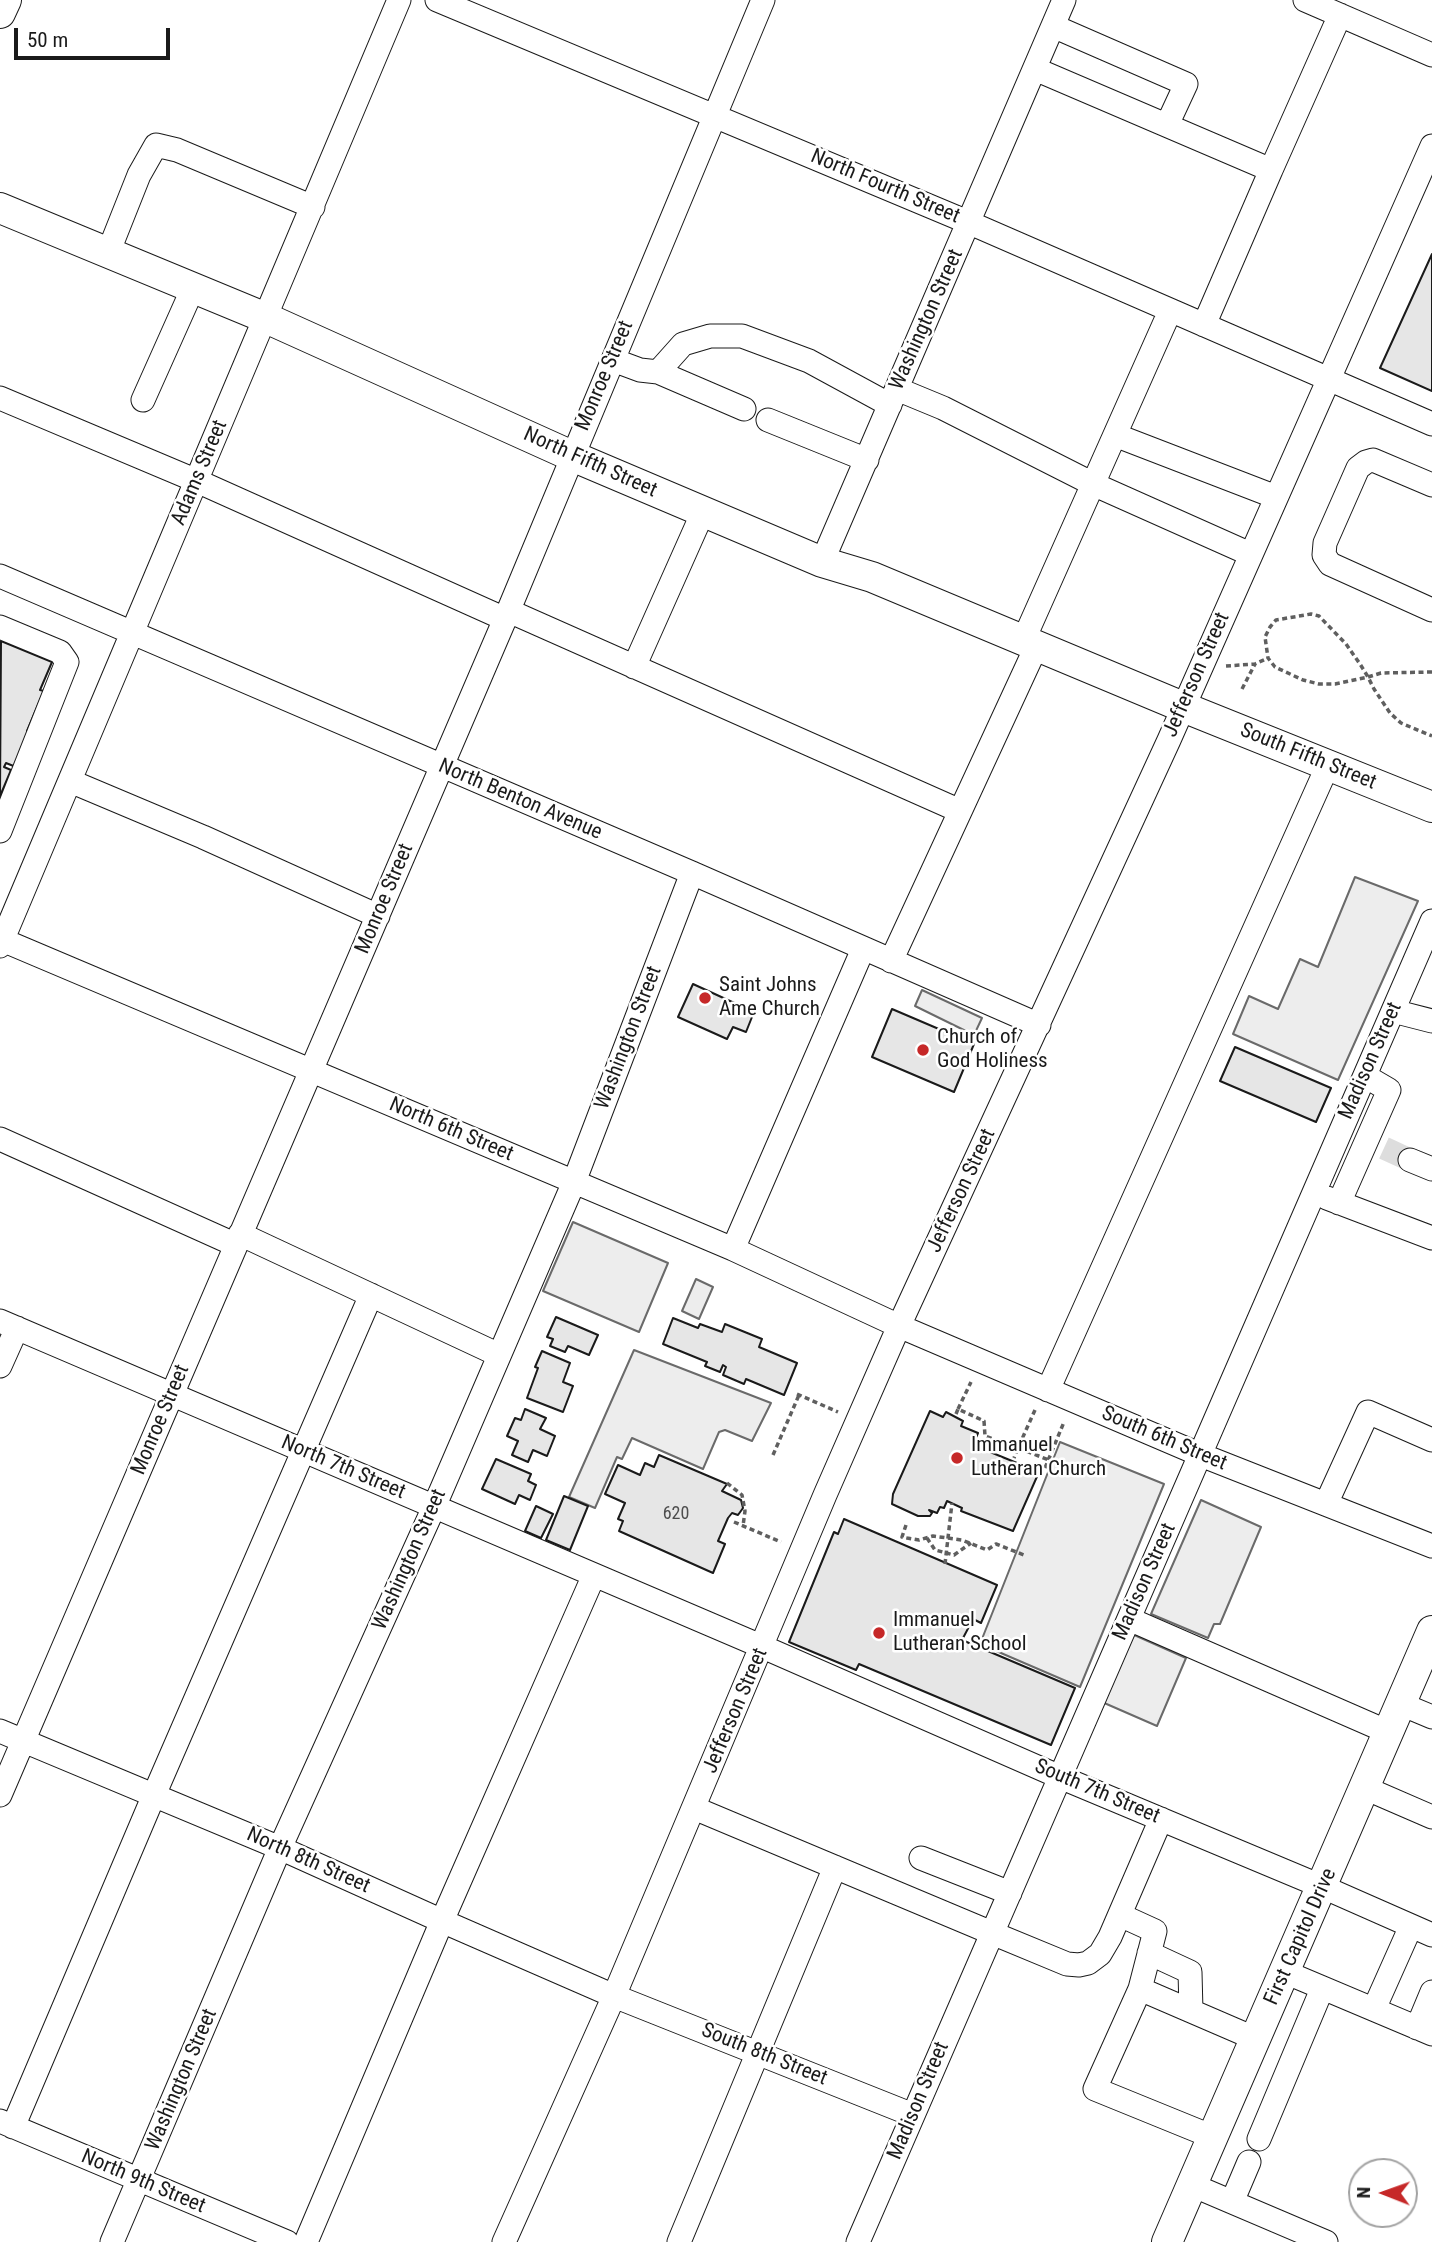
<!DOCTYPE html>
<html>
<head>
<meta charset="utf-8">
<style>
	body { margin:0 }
	#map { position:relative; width:1432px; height:2242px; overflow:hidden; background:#fff; font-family:"Roboto Condensed",sans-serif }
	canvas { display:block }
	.north { position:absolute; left:1348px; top:2158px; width:70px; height:70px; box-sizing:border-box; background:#fff; border:2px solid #a3a3a3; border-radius:50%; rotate:271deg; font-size:19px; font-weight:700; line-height:28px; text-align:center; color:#1a1a1a }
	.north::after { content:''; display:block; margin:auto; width:24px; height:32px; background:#c62828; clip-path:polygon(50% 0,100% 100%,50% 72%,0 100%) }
	.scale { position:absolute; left:14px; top:28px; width:156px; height:32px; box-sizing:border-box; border:4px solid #1a1a1a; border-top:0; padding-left:9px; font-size:21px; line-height:24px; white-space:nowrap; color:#1a1a1a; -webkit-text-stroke:5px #fff; paint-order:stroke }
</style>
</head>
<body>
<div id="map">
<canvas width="1432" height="2242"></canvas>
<div class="north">N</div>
<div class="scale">50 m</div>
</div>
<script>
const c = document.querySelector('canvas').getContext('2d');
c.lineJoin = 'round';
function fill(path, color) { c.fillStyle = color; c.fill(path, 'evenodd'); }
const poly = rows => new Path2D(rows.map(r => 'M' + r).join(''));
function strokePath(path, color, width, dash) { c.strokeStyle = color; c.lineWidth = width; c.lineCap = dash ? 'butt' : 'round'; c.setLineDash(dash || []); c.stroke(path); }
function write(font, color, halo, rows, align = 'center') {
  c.font = font + ' "Roboto Condensed",sans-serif'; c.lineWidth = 5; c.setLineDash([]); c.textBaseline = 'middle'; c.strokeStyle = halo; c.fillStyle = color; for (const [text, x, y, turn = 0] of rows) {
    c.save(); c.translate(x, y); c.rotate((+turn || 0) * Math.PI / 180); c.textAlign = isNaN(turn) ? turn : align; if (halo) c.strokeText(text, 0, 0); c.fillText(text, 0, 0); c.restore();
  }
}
const built = poly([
	[1355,877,1418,901,1338,1080,1233,1034,1249,996,1278,1009,1300,959,1318,967,1355,877],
	[922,990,982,1018,974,1035,915,1006,922,990],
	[573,1222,668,1263,639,1332,543,1291,573,1222],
	[696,1279,713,1287,699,1319,682,1311,696,1279],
	[634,1350,771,1403,752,1441,725,1430,719,1432,703,1469,632,1438,622,1459,617,1457,595,1508,569,1497,634,1350],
	[1060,1442,1164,1484,1080,1687,980,1644,1060,1442],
	[1201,1500,1261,1527,1220,1624,1214,1624,1208,1638,1151,1614,1201,1500],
	[1132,1634,1186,1658,1157,1726,1102,1702,1132,1634]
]);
fill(built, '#ededed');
strokePath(built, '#6a6a6a', 2);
const building = poly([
	[1432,254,1432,391,1380,368,1432,254],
	[1,641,52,662,40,690,44,691,27,731,31,732,16,767,6,763,4,767,11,770,0,796,1,641],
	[693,984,754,1012,746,1032,733,1027,727,1039,678,1017,693,984],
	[892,1009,974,1044,954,1092,872,1057,892,1009],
	[1235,1047,1331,1088,1316,1122,1220,1081,1235,1047],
	[556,1317,598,1335,589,1355,568,1346,565,1352,550,1346,553,1339,547,1337,556,1317],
	[673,1318,698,1328,700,1324,722,1332,725,1324,762,1339,759,1347,797,1363,784,1395,746,1379,744,1384,723,1375,726,1367,723,1365,720,1372,705,1366,707,1362,663,1344,673,1318],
	[542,1351,570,1363,563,1382,573,1386,563,1412,527,1398,538,1368,535,1367,542,1351],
	[525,1409,546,1418,540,1429,555,1436,547,1456,533,1450,528,1462,512,1455,518,1441,507,1436,515,1418,521,1420,525,1409],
	[930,1411,943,1417,946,1412,963,1421,961,1426,978,1433,973,1445,1039,1472,1013,1531,961,1511,962,1508,947,1501,944,1508,940,1507,937,1513,929,1510,932,1513,930,1516,918,1516,892,1504,893,1494,930,1411],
	[659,1455,727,1484,722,1491,741,1500,743,1508,738,1515,732,1513,728,1518,718,1541,725,1544,713,1573,619,1531,623,1521,618,1519,625,1503,605,1494,618,1465,640,1475,645,1463,654,1467,659,1455],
	[496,1459,531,1474,528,1481,536,1485,530,1500,519,1495,515,1504,482,1489,496,1459],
	[564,1496,588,1506,570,1550,546,1540,564,1496],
	[536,1506,553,1514,541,1538,525,1531,536,1506],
	[844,1519,997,1585,981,1623,973,1619,962,1640,1075,1688,1051,1745,859,1664,856,1670,789,1642,834,1532,838,1534,844,1519]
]);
fill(building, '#e6e6e6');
strokePath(building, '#1a1a1a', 2);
strokePath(poly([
	[1384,1148,1410,1160]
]), '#ddd', 23, [23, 11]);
const minor = poly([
	[437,0,970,223,1432,424],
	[1305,0,1432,55],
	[1053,26,1186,84,1167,125],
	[1035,69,1271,170,1204,325],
	[1271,170,1340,15],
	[108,253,139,175,156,145,177,150,313,207],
	[613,360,640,370,658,372,683,344,710,336,742,336,809,361,890,405],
	[658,372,744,409],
	[897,389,943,408,1093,484,1250,554],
	[0,398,197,481,505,619],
	[143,400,193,288],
	[768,420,867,460],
	[1115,435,1276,497],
	[1432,485,1373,460,1366,462,1358,468,1325,543,1324,555,1330,564,1432,610],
	[822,562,1064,0],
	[0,576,692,873,1039,1025],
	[509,611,960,811],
	[0,627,60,652,67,662,0,831],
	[1024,639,1170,311],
	[634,667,703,512],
	[70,781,203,837,378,916],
	[0,939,733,1249,899,1326,1201,1455,1432,1546],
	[0,946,399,0],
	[891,961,1037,645],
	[1393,1011,1432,1021],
	[0,1139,236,1245],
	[1410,1160,1432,1169],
	[1327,1198,1432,1238],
	[1339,1203,1389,1090,1365,1076],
	[240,1234,499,1355],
	[733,1249,863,949],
	[0,1321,763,1647,1060,1777,1323,1887,1432,1935],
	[0,1366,17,1328],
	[1048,1390,1328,765],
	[1326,1504,1368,1412,1432,1440],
	[1129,1619,1388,1732],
	[1401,1704,1432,1717],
	[0,1731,280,1848,442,1921,614,1996,913,2115],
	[1365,1788,1432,1817],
	[0,1795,505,619,763,0],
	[694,1808,992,1933,1067,1964,1079,1965,1088,1963,1100,1954,1110,1937,1161,1819],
	[921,1858,1010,1893],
	[1120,1915,1155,1931,1140,1989],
	[1149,1953,1190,1972,1191,2011],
	[1285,1972,1432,2034],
	[1374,2009,1411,1926],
	[1417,2028,1432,1992],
	[0,2121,287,2242],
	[13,2127,154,1795,371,1295],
	[1213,2137,1095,2089,1140,1989,1256,2039],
	[1259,2139,1322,1989],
	[1192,2185,1326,2242],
	[1232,2202,1249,2162],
	[112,2242,280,1848,434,1507,574,1182,692,873],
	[306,2242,442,1921,594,1575],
	[504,2242,614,1996,825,1495,899,1326,1169,740,1432,146],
	[679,2242,835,1867],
	[858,2242,1432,921]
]);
const major = poly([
	[0,13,6,0],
	[0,208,266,318,572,456,822,562,872,577,1183,707,1432,807],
	[1167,2242,1432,1631]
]);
strokePath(minor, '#1a1a1a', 25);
strokePath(major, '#1a1a1a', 32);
strokePath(poly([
	[1226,666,1255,664,1268,658],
	[1432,672,1381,673,1368,677,1335,684,1319,684,1303,680,1275,667,1268,658,1265,637,1270,627,1276,620,1311,614,1319,616,1346,644,1360,664,1368,677,1374,689,1390,713,1401,723,1432,736],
	[1242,689,1255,664],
	[797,1394,838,1412],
	[958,1409,971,1382],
	[1035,1410,1018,1448,1049,1460],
	[956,1414,958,1409,984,1421,985,1436,1018,1448,1014,1458],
	[773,1455,799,1395],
	[1045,1468,1064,1422],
	[727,1483,742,1495,745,1511,743,1526],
	[734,1522,781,1542],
	[906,1525,902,1537,907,1538,919,1540,933,1536,962,1540,987,1550,996,1544,1024,1555],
	[927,1538,935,1550,954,1555,971,1543]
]), '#5f5f5f', 3.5, [5, 3.5]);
strokePath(minor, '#fff', 23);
strokePath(major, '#fff', 30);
strokePath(poly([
	[945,1564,952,1503]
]), '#5f5f5f', 3.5, [5, 3.5]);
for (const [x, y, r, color] of [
	[705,998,7,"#c62828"],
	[923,1050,7,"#c62828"],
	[957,1458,7,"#c62828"],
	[879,1633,7,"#c62828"]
]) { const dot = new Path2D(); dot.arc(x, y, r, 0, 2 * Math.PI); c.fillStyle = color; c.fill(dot); strokePath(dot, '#fff', 2.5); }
write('18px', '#4d4d4d', null, [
	["620",676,1514]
]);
write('21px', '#1a1a1a', '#fff', [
	["North Fourth Street",885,187,23],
	["Washington Street",927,320,-66],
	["Monroe Street",605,376,-67],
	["North Fifth Street",590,463,24],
	["Adams Street",200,473,-67],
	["Jefferson Street",1197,675,-66],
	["South Fifth Street",1308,757,22],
	["North Benton Avenue",520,800,23],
	["Monroe Street",385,899,-67],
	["Washington Street",629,1038,-69],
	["Madison Street",1371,1061,-66],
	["North 6th Street",451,1130,23],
	["Jefferson Street",962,1191,-65],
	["Monroe Street",161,1420,-67],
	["South 6th Street",1164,1439,23],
	["North 7th Street",343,1468,23],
	["Washington Street",410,1560,-66],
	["Madison Street",1145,1582,-66],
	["Jefferson Street",736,1711,-67],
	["South 7th Street",1097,1792,23],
	["North 8th Street",308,1861,24],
	["First Capitol Drive",1301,1937,-66],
	["South 8th Street",764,2055,22],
	["Washington Street",182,2080,-67],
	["Madison Street",919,2101,-67],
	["North 9th Street",143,2182,23]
]);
write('21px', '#1a1a1a', '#fff', [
	["Saint Johns",719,986],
	["Ame Church",719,1010],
	["Church of",937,1038],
	["God Holiness",937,1062],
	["Immanuel",971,1446],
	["Lutheran Church",971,1470],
	["Immanuel",893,1621],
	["Lutheran School",893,1645]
], 'left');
</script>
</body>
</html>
